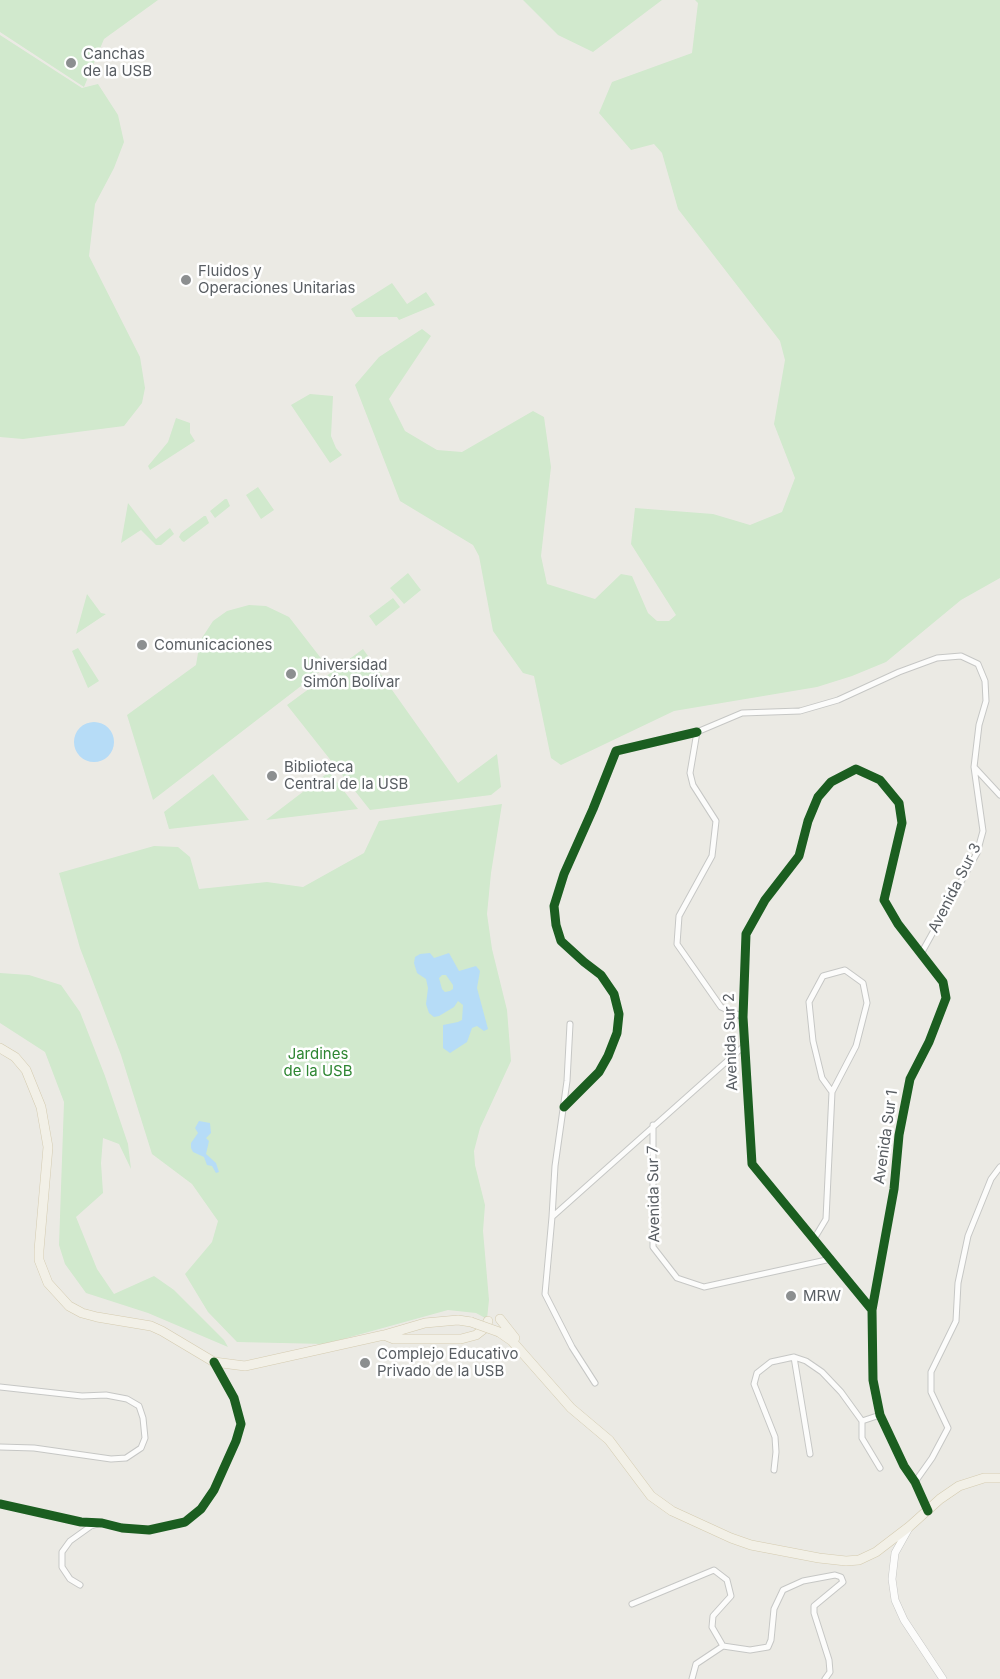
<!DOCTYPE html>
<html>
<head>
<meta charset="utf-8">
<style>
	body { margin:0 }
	canvas { display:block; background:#ebeae4 }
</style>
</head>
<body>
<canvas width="1000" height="1679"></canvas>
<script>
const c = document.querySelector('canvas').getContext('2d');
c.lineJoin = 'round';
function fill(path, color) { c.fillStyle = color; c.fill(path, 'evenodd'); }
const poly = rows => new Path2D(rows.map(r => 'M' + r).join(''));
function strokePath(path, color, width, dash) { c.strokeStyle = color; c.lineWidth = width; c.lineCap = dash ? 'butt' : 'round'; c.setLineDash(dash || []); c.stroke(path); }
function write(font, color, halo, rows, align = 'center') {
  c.font = font + ' Inter,sans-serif'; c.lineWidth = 5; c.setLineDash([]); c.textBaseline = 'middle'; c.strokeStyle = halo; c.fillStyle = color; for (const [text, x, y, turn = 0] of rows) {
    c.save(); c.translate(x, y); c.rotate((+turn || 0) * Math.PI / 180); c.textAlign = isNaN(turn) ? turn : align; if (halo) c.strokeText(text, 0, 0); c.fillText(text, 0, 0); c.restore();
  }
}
fill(poly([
	[0,0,158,0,104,39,84,87,0,32],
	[523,0,662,0,593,52,558,35],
	[695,0,1000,0,1000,578,961,600,886,662,852,676,817,687,674,711,561,765,551,758,534,676,523,673,493,631,479,556,473,545,400,501,355,385,379,357,422,329,431,336,389,399,405,431,437,450,462,452,533,411,544,417,551,467,541,556,547,584,595,599,621,574,632,576,648,613,657,621,669,621,676,615,631,544,635,508,713,514,750,525,782,512,795,478,774,424,785,360,780,341,678,209,662,153,654,144,631,150,599,113,612,82,692,53,698,3],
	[0,35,82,88,98,84,118,115,124,142,114,168,95,204,89,256,140,357,145,388,142,403,124,426,23,439,0,437],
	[392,283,407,304,426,292,435,305,399,320,397,317,356,317,351,309],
	[310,394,333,396,331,436,336,448,342,455,330,463,291,405],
	[176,418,190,423,190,433,195,441,150,470,148,466,168,442],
	[258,487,274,510,261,519,246,495],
	[225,499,227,499,230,506,215,518,210,511],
	[128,503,156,539,170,528,174,534,161,545,156,545,141,530,121,543],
	[204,516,206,516,209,523,184,542,182,541,179,537,181,533],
	[408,573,421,590,404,604,390,588],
	[87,594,101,613,106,614,76,634],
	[393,598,400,607,376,626,369,616],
	[249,605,266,606,289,617,327,666,153,800,127,715,196,665,200,641,213,621,227,611],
	[78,648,99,681,88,688,72,651],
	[363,649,458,783,497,754,501,787,491,795,370,810,287,705],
	[329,772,358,809,266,820],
	[213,774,249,820,169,829,164,812],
	[502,804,491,873,487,914,492,949,507,1010,511,1061,480,1128,474,1151,475,1165,485,1205,483,1231,489,1300,487,1319,476,1313,448,1310,325,1344,237,1342,208,1312,185,1274,212,1242,218,1221,192,1184,152,1154,121,1055,80,948,59,873,154,846,178,847,190,857,199,889,267,882,303,887,364,853,379,821],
	[0,973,29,975,61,985,80,1012,105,1076,128,1144,131,1169,119,1144,103,1138,101,1163,103,1193,76,1217,97,1269,114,1294,154,1276,174,1290,224,1340,228,1347,148,1313,86,1293,65,1264,59,1245,64,1102,45,1052,0,1023]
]), '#d1e9cd');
fill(poly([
	'74 742a20 20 0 1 1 40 0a20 20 0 1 1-40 0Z',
	[430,953,434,958,449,953,459,971,476,966,480,971,477,988,488,1029,484,1031,477,1026,472,1028,467,1042,450,1053,443,1048,443,1025,458,1022,462,1020,463,1005,458,1001,454,1007,439,1016,434,1017,429,1013,426,1004,428,988,426,979,417,973,414,963,415,957,420,954],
	[442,975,446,975,453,985,453,989,450,991,445,992,442,989,439,978],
	[199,1121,210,1123,211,1133,206,1138,209,1141,206,1154,216,1163,219,1172,216,1173,212,1166,207,1165,204,1157,193,1152,191,1148,191,1143,198,1133,195,1128]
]), '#b6dcf7');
const minor = poly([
	[975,768,1000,795],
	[743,1017,721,1007,677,944,679,916,712,856,716,821,693,785,690,773,697,732,742,713,800,711,838,700,899,672,937,658,961,656,978,664,985,681,986,701,979,725,974,767,983,831,977,853,922,952],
	[564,1107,599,1072,608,1056,617,1033,619,1014,614,994,601,975,584,962,561,941,556,925,554,906,564,874,593,809,616,751,697,732],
	[653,1125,653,1247,677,1278,704,1287,831,1259],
	[552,1217,555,1166,567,1081,570,1024],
	[814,1239,826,1219,832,1092,856,1046,867,1003,863,983,845,970,823,976,809,1002,813,1041,822,1078,832,1092],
	[872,1310,752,1164,743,1017,746,934,765,900,799,856,808,821,818,797,831,782,856,769,880,780,899,803,902,823,884,900,898,924,943,982,946,998,929,1042,910,1079,899,1135,894,1189,872,1310,873,1380,880,1415,904,1466,915,1482,928,1510],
	[794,1357,810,1454],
	[595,1383,572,1347,545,1294,552,1217,744,1046],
	[0,1387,82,1396,106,1395,127,1399,139,1406,143,1418,145,1438,141,1448,126,1458,111,1459,34,1448,0,1447],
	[862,1421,862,1438,880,1468],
	[774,1470,776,1452,775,1437,754,1384,757,1373,771,1362,794,1357,806,1361,822,1372,841,1392,862,1421,880,1415],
	[915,1482,932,1458,948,1428,931,1392,931,1372,956,1321,958,1283,968,1236,991,1179,1000,1167],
	[0,1504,81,1522,102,1523,122,1528,149,1530,185,1522,201,1509,214,1490,236,1441,241,1424,234,1398,214,1362],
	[80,1585,70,1579,62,1567,62,1552,70,1541,91,1526,98,1524],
	[632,1604,714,1570,727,1580,731,1596,713,1616,712,1627,723,1646],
	[692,1679,696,1664,723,1646,750,1650,768,1647,771,1640,774,1609,783,1590,803,1581,835,1575,841,1577,843,1582,814,1606,814,1613,829,1660,830,1672,825,1679]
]);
const tertiary = poly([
	[909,1528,895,1553,892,1579,895,1600,904,1620,943,1679]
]);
const primary = poly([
	[0,1048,15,1057,26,1070,41,1107,48,1147,39,1250,39,1260,48,1283,69,1306,82,1313,97,1317,151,1326,162,1331,214,1362,245,1366,384,1335,425,1323,458,1320,471,1322],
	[500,1319,515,1338],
	[499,1332,512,1341,571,1408,609,1440,651,1496,672,1511,731,1538,751,1545,819,1558,846,1561,859,1560,876,1552,910,1526,940,1499,959,1486,984,1478,1000,1478],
	[384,1335,394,1339,461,1339,476,1335,485,1328,488,1321]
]);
strokePath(minor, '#c6c7c5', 7);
strokePath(tertiary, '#c6c7c5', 8);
strokePath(primary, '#d4cbb0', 10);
strokePath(minor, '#fcfcfb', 5);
strokePath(tertiary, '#fcfcfb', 7);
strokePath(primary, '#f2f0e7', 9);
const primaryBridge = poly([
	[471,1322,499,1332]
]);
strokePath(primaryBridge, '#d4cbb0', 10, []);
strokePath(primaryBridge, '#f2f0e7', 9);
strokePath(poly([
	[564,1107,599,1072,608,1056,617,1033,619,1014,614,994,601,975,584,962,561,941,556,925,554,906,564,874,593,809,616,751,697,732],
	[872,1310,752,1164,743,1017,746,934,765,900,799,856,808,821,818,797,831,782,856,769,880,780,899,803,902,823,884,900,898,924,943,982,946,998,929,1042,910,1079,899,1135,894,1189,872,1310,873,1380,880,1415,904,1466,915,1482,928,1511],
	[0,1504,81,1522,102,1523,122,1528,149,1530,185,1522,201,1509,214,1490,236,1441,241,1424,234,1398,214,1362]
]), '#1b5e20', 9);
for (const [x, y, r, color] of [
	[71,63,6,"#8c8f90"],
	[186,280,6,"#8c8f90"],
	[142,645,6,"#8c8f90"],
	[291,674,6,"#8c8f90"],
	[272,776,6,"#8c8f90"],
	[791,1296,6,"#8c8f90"],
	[365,1363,6,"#8c8f90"]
]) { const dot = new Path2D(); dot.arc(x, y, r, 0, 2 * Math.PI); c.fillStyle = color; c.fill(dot); strokePath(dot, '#fff', 2); }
write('15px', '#595e63', '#fff', [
	["Canchas",83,54],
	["de la USB",83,71],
	["Fluidos y",198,271],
	["Operaciones Unitarias",198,288],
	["Comunicaciones",154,645],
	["Universidad",303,665],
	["Simón Bolívar",303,682],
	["Biblioteca",284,767],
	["Central de la USB",284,784],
	["MRW",803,1296],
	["Complejo Educativo",377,1354],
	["Privado de la USB",377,1371]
], 'left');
write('15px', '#595e63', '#fff', [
	["Avenida Sur 3",955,888,-63],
	["Avenida Sur 2",731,1042,-92],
	["Avenida Sur 1",886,1137,-82],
	["Avenida Sur 7",654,1194,-91]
]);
write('15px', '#2e8632', '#fff', [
	["Jardines",318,1054],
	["de la USB",318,1071]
]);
</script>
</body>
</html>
